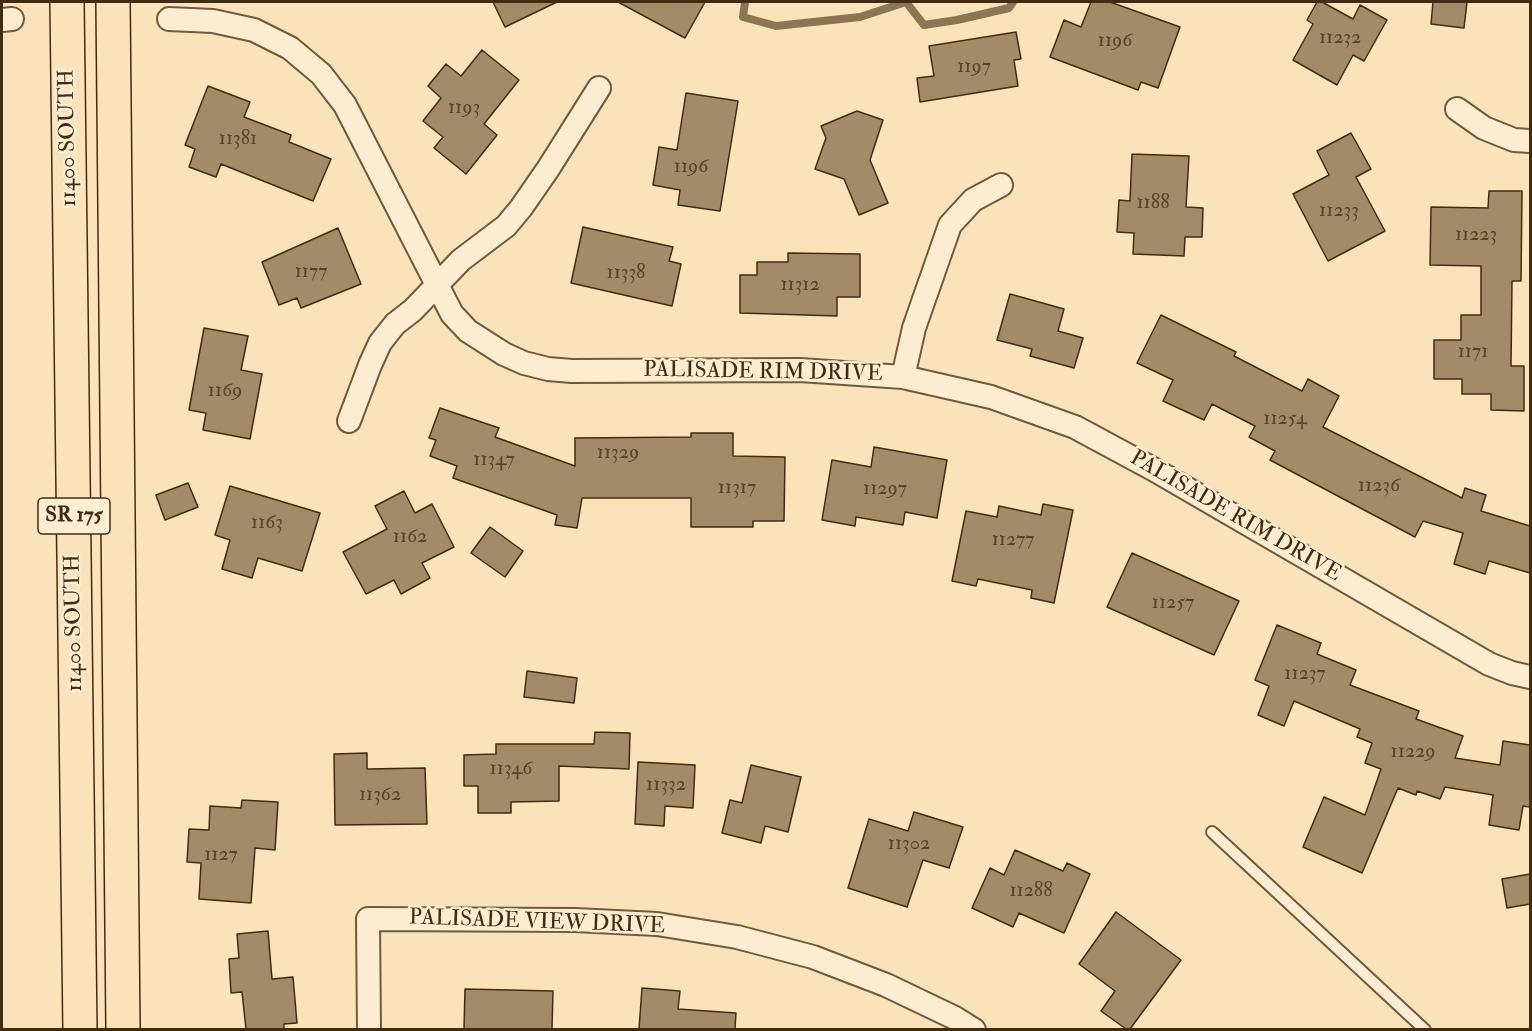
<!DOCTYPE html>
<html>
<head>
<meta charset="utf-8">
<style>
	body { margin:0 }
	#map { position:relative; width:1532px; height:1031px; overflow:hidden; background:#fae3ba; font-family:"IM FELL Double Pica",serif }
	canvas { display:block }
	.frame { position:absolute; inset:0; border:3px solid #422c11; pointer-events:none }
</style>
</head>
<body>
<div id="map">
<canvas width="1532" height="1031"></canvas>
<div class="frame"></div>
</div>
<script>
const c = document.querySelector('canvas').getContext('2d');
c.lineJoin = 'round';
const poly = rows => new Path2D(rows.map(r => 'M' + r).join(''));
function strokePath(path, color, width, dash) { c.strokeStyle = color; c.lineWidth = width; c.lineCap = dash ? 'butt' : 'round'; c.setLineDash(dash || []); c.stroke(path); }
function fill(path, color) { c.fillStyle = color; c.fill(path, 'evenodd'); }
function write(font, color, halo, rows, align = 'center') {
  c.font = font + ' "IM FELL Double Pica",serif'; c.lineWidth = 5; c.setLineDash([]); c.textBaseline = 'middle'; c.strokeStyle = halo; c.fillStyle = color; for (const [text, x, y, turn = 0] of rows) {
    c.save(); c.translate(x, y); c.rotate((+turn || 0) * Math.PI / 180); c.textAlign = isNaN(turn) ? turn : align; if (halo) c.strokeText(text, 0, 0); c.fillText(text, 0, 0); c.restore();
  }
}
strokePath(poly([
	[745,2,743,17,776,26,860,17,906,2,924,25,957,20,1009,8,1013,2]
]), '#8b7554', 8);
const building = poly([
	[493,2,557,2,505,27,493,2],
	[618,2,705,2,685,38,618,2],
	[1091,2,1110,2,1180,27,1158,88,1141,82,1138,90,1050,57,1064,20,1081,27,1091,2],
	[1317,2,1322,2,1353,19,1360,5,1387,20,1364,61,1353,55,1337,85,1293,60,1313,24,1307,20,1317,2],
	[1433,2,1467,2,1464,28,1431,24,1433,2],
	[1016,32,1021,59,1014,60,1018,86,920,102,917,78,934,76,929,46,1016,32],
	[482,50,519,80,484,124,497,135,466,174,434,148,443,137,423,121,441,98,428,86,446,64,461,76,482,50],
	[208,86,250,102,244,117,291,135,289,142,331,159,313,201,221,164,216,177,189,167,195,149,185,145,208,86],
	[686,93,738,101,720,211,678,205,680,190,653,185,659,147,677,150,686,93],
	[857,111,883,120,870,160,888,203,859,215,844,179,815,169,826,138,821,126,857,111],
	[1351,133,1371,169,1356,177,1385,231,1328,261,1293,194,1329,175,1317,151,1351,133],
	[1132,154,1189,156,1186,207,1203,208,1202,237,1185,237,1184,256,1133,254,1134,233,1117,232,1119,200,1130,201,1132,154],
	[1489,191,1522,191,1521,281,1512,281,1511,366,1524,366,1524,411,1491,410,1491,394,1462,394,1462,379,1434,379,1434,340,1461,340,1461,315,1481,315,1481,266,1430,265,1431,207,1488,208,1489,191],
	[583,227,673,247,669,261,681,264,672,306,571,283,583,227],
	[338,228,361,284,301,308,297,298,279,305,262,262,338,228],
	[788,253,860,254,860,297,837,297,837,316,740,313,740,275,757,275,757,262,788,262,788,253],
	[1010,294,1064,309,1058,331,1083,338,1074,368,1030,356,1032,349,997,340,1010,294],
	[1161,315,1236,352,1234,356,1302,391,1308,379,1339,396,1323,427,1462,498,1465,488,1486,495,1481,511,1530,526,1530,573,1489,561,1485,574,1454,564,1463,533,1423,521,1415,537,1270,460,1275,451,1249,437,1255,426,1212,404,1204,420,1163,401,1173,380,1137,363,1161,315],
	[204,328,248,336,241,370,262,374,250,439,203,430,206,413,189,410,204,328],
	[440,408,499,428,495,437,575,466,575,438,691,437,691,433,733,433,733,456,785,457,784,521,753,521,753,527,691,527,691,498,582,498,577,528,555,525,557,515,453,478,457,466,430,456,436,440,429,438,440,408],
	[874,447,947,460,937,518,905,512,903,525,856,517,855,526,822,520,832,460,871,467,874,447],
	[188,483,198,507,165,520,156,495,188,483],
	[230,486,320,513,302,571,258,558,252,578,222,569,230,540,215,535,230,486],
	[404,491,415,513,432,504,454,547,422,563,430,578,401,594,394,580,366,594,343,552,387,529,375,506,404,491],
	[1043,504,1073,510,1054,603,1031,598,1032,590,978,579,976,586,952,581,966,511,997,517,999,506,1041,515,1043,504],
	[490,527,523,551,505,577,471,553,490,527],
	[1132,553,1239,601,1214,655,1107,607,1132,553],
	[1277,625,1321,643,1317,654,1356,670,1350,685,1419,711,1416,719,1463,736,1455,758,1500,765,1503,741,1530,745,1530,807,1523,806,1519,830,1489,825,1493,795,1445,787,1440,799,1417,791,1416,795,1398,788,1362,873,1303,847,1324,797,1365,815,1381,769,1365,763,1372,743,1357,737,1360,729,1294,701,1284,726,1258,715,1269,686,1255,680,1277,625],
	[527,671,577,678,574,703,524,697,527,671],
	[595,732,630,733,629,769,559,766,559,801,511,802,511,813,478,813,478,786,464,786,464,755,496,754,496,744,594,744,595,732],
	[367,753,367,769,425,768,427,824,335,825,334,754,367,753],
	[638,762,695,765,693,808,665,806,664,826,635,824,638,762],
	[751,765,801,777,788,832,765,826,761,843,722,833,730,800,742,803,751,765],
	[242,800,278,802,275,850,255,848,251,903,199,899,201,863,187,862,189,829,209,830,210,806,241,808,242,800],
	[914,812,963,827,949,868,923,860,907,907,848,888,869,819,908,831,914,812],
	[1015,850,1063,871,1067,863,1090,874,1064,933,1019,913,1013,927,972,908,990,868,1004,875,1015,850],
	[1530,874,1530,904,1507,908,1502,879,1530,874],
	[1116,912,1181,960,1130,1029,1126,1029,1101,1011,1115,991,1079,964,1116,912],
	[268,931,272,979,293,977,297,1023,284,1024,284,1029,246,1029,242,992,231,993,229,959,239,958,237,934,268,931],
	[642,988,680,991,678,1009,736,1013,735,1029,639,1029,642,988],
	[465,989,553,991,552,1029,464,1029,465,989]
]);
fill(building, '#a28b69');
strokePath(building, '#422c11', 1.5);
const lane = poly([
	[1212,832,1425,1030]
]);
const street = poly([
	[169,19,213,21,254,30,290,48,321,74,345,105,452,314,468,331,504,354,524,363,548,369,572,371,800,370,903,377,991,397,1075,427,1153,469,1489,664,1512,673,1530,677],
	[2,20,12,19],
	[1457,109,1484,128,1514,140,1530,141],
	[903,377,914,328,950,225,973,200,1001,185],
	[349,421,370,365,380,343,395,324,413,310,461,260,506,226,521,208,548,169,599,88],
	[369,1030,368,919,575,920,657,924,737,937,813,957,886,985,955,1018,974,1030]
]);
const primary = poly([
	[67,2,80,1030],
	[113,2,123,1030]
]);
strokePath(lane, '#705a3b', 14);
strokePath(street, '#705a3b', 26);
strokePath(primary, '#422c11', 36);
strokePath(lane, '#fcedd2', 10);
strokePath(street, '#fcedd2', 22);
strokePath(primary, '#fae3ba', 33);
write('20px', '#5a4427', null, [
	["11232",1340,39],
	["1196",1115,42],
	["1197",974,68],
	["1193",464,109],
	["11381",238,140],
	["1196",691,168],
	["1188",1153,204],
	["11233",1339,212],
	["11223",1476,236],
	["1177",311,273],
	["11338",626,274],
	["11312",800,286],
	["1171",1473,353],
	["1169",225,392],
	["11254",1285,420],
	["11329",618,454],
	["11347",494,461],
	["11236",1379,487],
	["11317",737,489],
	["11297",885,490],
	["1163",267,524],
	["1162",410,538],
	["11277",1013,541],
	["11257",1173,604],
	["11237",1305,675],
	["11229",1413,753],
	["11346",511,770],
	["11332",666,786],
	["11362",380,796],
	["11302",909,845],
	["1127",221,856],
	["11288",1031,892]
]);
for (const [x, y, w] of [
	[74,516,72]
]) { const box = new Path2D(); box.roundRect(x - w / 2, y - 18, w, 36, 4.5); c.fillStyle = '#fcedd2'; c.fill(box); strokePath(box, '#422c11', 1.5); }
write('bold 21px', '#422c11', null, [
	["SR 175",74,516]
]);
write('22px', '#422c11', '#fcedd2', [
	["11400 SOUTH",69,138,-91],
	["PALISADE RIM DRIVE",763,373,1],
	["PALISADE RIM DRIVE",1235,517,30],
	["11400 SOUTH",75,623,-91],
	["PALISADE VIEW DRIVE",537,923,2]
]);
</script>
</body>
</html>
